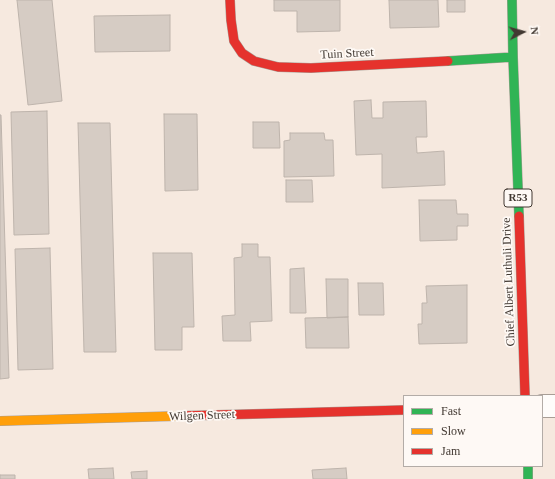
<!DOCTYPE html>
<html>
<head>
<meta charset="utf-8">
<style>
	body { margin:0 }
	#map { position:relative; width:555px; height:479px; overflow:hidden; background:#f6e9df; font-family:Georgia,serif }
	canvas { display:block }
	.legend { position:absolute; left:403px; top:395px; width:140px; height:72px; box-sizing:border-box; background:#fef9f5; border:1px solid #b3aca7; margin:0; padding:5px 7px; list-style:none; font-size:12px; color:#423932 }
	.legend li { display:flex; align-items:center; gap:8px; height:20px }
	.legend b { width:20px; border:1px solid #b3aca7 }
	.north { position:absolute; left:503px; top:12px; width:40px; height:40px; -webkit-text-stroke:3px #fef9f5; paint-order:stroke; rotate:84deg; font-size:11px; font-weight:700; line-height:16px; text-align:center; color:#423932 }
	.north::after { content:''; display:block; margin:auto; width:14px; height:18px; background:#423932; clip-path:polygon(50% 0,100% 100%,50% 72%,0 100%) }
</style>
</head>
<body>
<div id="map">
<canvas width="555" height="479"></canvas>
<ul class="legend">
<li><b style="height:5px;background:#30b455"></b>Fast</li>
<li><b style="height:5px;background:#ff9f0a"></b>Slow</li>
<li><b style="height:5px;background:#e5322d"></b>Jam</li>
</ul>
<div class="north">N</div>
</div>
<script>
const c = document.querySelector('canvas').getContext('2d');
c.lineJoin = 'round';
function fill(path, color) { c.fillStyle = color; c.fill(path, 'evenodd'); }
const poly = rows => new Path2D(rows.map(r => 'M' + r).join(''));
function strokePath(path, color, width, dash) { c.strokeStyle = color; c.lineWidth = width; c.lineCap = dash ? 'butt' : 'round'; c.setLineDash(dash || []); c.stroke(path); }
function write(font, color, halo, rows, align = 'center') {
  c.font = font + ' Georgia,serif'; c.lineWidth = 3.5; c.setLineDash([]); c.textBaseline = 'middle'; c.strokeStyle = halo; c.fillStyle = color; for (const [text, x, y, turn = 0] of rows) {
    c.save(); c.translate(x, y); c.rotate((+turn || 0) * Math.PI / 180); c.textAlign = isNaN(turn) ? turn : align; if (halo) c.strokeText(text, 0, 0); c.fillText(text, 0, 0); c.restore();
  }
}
const building = poly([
	[17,0,52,0,62,101,28,105,17,0],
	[274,0,340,0,340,31,297,32,297,11,274,11,274,0],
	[389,0,438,0,439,27,390,28,389,0],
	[447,0,465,0,465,12,447,12,447,0],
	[170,15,170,51,95,52,94,16,170,15],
	[371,100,372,118,383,118,383,102,426,101,427,137,416,137,417,153,444,151,445,185,382,188,382,154,356,155,354,101,371,100],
	[47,111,49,234,14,235,11,112,47,111],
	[164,114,197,114,198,190,165,191,164,114],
	[0,115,1,115,9,378,0,379,0,115],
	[253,122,279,122,280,148,253,148,253,122],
	[78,123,110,123,116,352,84,352,78,123],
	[290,133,324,133,325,140,333,140,334,176,284,177,284,141,290,140,290,133],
	[286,180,312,180,313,202,286,202,286,180],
	[419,200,456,200,457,214,468,214,468,226,457,226,457,240,420,241,419,200],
	[242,244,258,244,258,257,270,257,272,321,250,322,251,341,223,341,222,316,235,315,234,258,242,257,242,244],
	[50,248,53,369,18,370,15,249,50,248],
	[153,253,192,253,194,327,182,327,182,350,155,350,153,253],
	[304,268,306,313,290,313,290,269,304,268],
	[326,279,348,279,348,317,327,318,326,279],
	[358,283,383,283,384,315,359,315,358,283],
	[467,285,467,343,419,344,418,324,422,324,422,303,427,303,426,286,467,285],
	[348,317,349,348,306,348,305,318,348,317],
	[113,468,114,479,89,479,88,469,113,468],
	[346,468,347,479,313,479,312,470,346,468],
	[147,471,147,479,132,479,131,472,147,471],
	[0,475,15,475,15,479,0,479,0,475]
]);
fill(building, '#d6ccc4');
strokePath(building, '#beb4ac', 1);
const street = poly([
	[542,406,555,406]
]);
const fast = poly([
	[512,0,513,57,519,216],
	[448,61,513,57],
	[528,466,528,479]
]);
const slow = poly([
	[0,421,178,416]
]);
const jam = poly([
	[230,0,231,20,234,41,242,53,254,61,278,67,311,68,448,61],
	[519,216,525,396],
	[178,416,404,410]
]);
strokePath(street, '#a89e96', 24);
strokePath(fast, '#a89e96', 10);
strokePath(slow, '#a89e96', 10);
strokePath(jam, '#a89e96', 10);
strokePath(street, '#fefcfa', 22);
strokePath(fast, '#30b455', 9);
strokePath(slow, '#ff9f0a', 9);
strokePath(jam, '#e5322d', 9);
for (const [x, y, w] of [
	[518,198,28]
]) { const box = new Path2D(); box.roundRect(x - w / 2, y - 9, w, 18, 3); c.fillStyle = '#fef9f5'; c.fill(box); strokePath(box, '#423932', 1); }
write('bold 11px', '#423932', null, [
	["R53",518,198]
]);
write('12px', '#423932', '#fef9f5', [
	["Tuin Street",347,54,-3],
	["Chief Albert Luthuli Drive",509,282,-92],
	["Wilgen Street",202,416,-2]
]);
</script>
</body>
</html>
